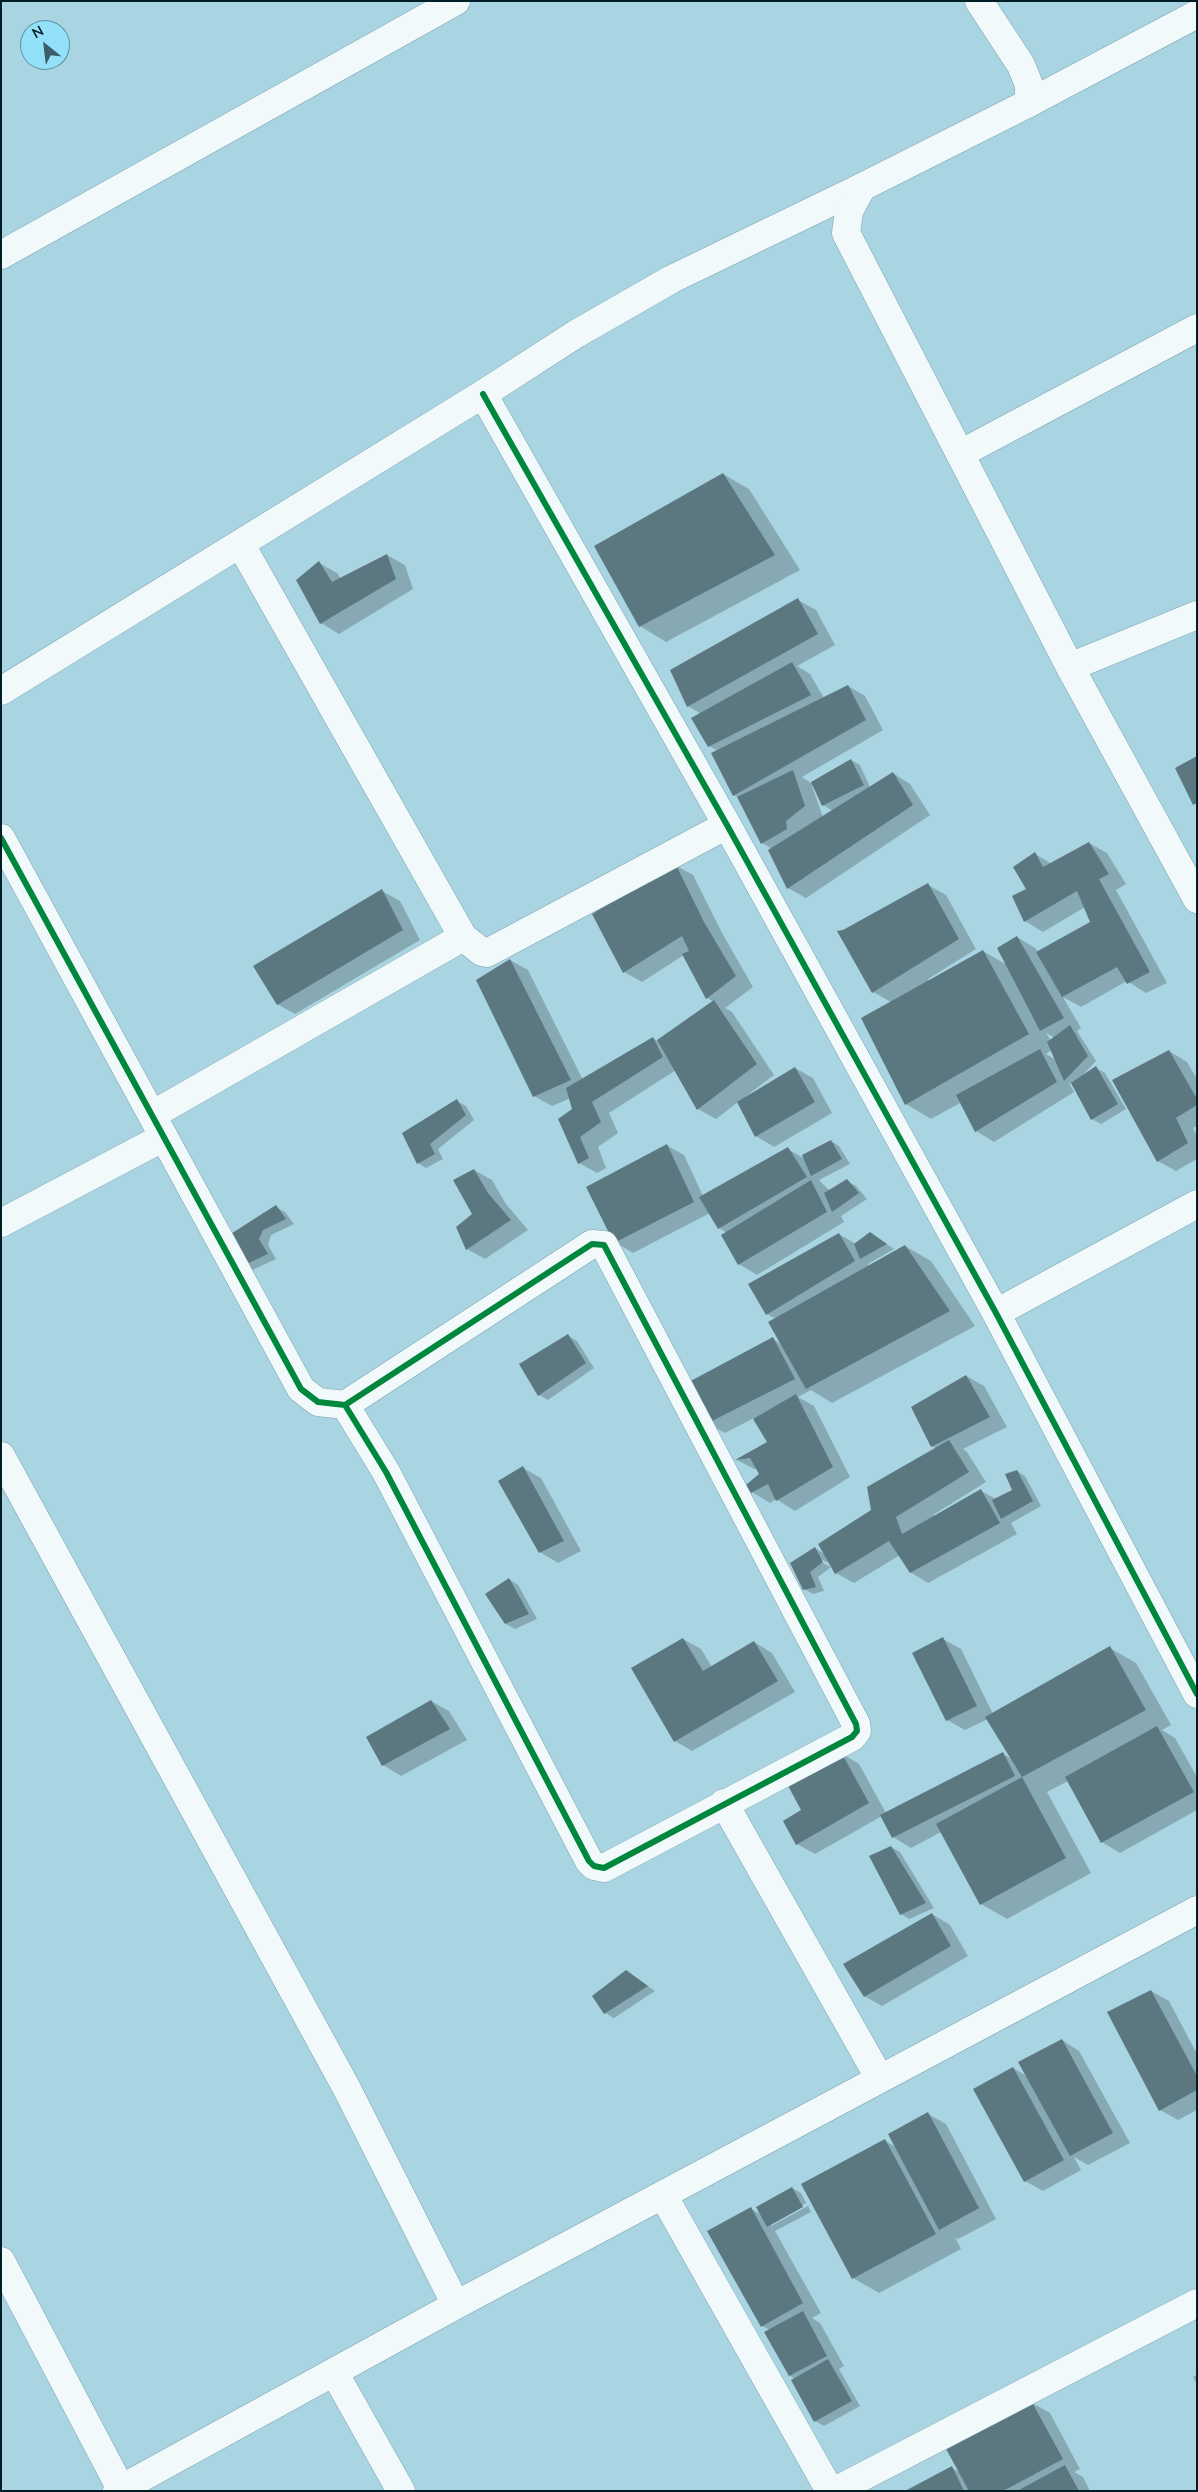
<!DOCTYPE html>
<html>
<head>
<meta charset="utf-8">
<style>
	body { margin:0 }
	#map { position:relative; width:1198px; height:2492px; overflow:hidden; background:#a9d4e2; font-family:"Nunito Sans",sans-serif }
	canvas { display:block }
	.frame { position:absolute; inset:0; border:2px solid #001e26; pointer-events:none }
	.north { position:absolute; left:20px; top:20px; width:50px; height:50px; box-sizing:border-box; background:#92e1f9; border:1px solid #5893a5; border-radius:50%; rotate:331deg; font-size:14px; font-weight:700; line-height:20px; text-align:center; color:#001e26 }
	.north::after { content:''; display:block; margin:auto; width:18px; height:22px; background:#3b5e68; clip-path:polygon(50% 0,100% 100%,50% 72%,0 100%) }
</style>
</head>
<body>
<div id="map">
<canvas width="1198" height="2492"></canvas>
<div class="frame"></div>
<div class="north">N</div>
</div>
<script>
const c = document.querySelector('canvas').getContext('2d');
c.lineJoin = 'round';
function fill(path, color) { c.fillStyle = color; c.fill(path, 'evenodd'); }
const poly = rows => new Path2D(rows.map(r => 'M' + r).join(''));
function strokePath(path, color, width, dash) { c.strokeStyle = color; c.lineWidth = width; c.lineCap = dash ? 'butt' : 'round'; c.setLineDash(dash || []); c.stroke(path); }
fill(poly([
	[723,474,749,489,800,570,666,642,640,626],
	[387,555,405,565,413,589,339,634,321,623,319,563,337,573,341,579],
	[798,600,816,610,835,645,797,666,810,674,824,698,848,686,865,696,883,730,802,777,811,783,851,760,860,765,870,787,893,773,910,784,930,815,806,898,788,888,772,849,762,843,739,798,734,795,718,751,709,746,701,714,688,706],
	[814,785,823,805,833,811,823,817,812,786],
	[1089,843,1107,853,1126,884,1116,890,1167,983,1146,993,1127,981,1081,1007,1063,997,1081,1028,1077,1031,1096,1061,1083,1075,1096,1068,1105,1073,1126,1109,1101,1124,1092,1119,1074,1085,1069,1083,1074,1092,994,1142,976,1131,962,1102,931,1119,906,1104,891,1002,873,992,843,932,928,885,946,895,976,949,928,979,929,981,983,951,1007,965,1017,937,1035,948,1038,952,1092,923,1085,907,1043,932,1025,921,1027,889,1035,854,1052,864],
	[1046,1033,1055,1038,1051,1041],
	[1052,1050,1056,1060,1046,1054],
	[675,865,693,875,722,933,753,987,725,1008,732,1012,774,1075,749,1094,750,1096,795,1068,813,1078,832,1113,774,1147,756,1136,738,1102,716,1119,698,1109,676,1070,609,1113,618,1133,598,1147,606,1168,597,1173,579,1163,571,1098,552,1106,534,1096,510,960,528,970,583,1080,653,1038,657,1041,714,1002,707,998,684,955,642,982,624,972],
	[382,891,400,901,420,940,295,1014,277,1004],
	[1169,1051,1187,1062,1197,1079,1197,1126,1193,1128,1197,1136,1197,1159,1176,1171,1158,1161],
	[457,1101,466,1106,474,1120,438,1149,443,1159,426,1168,418,1163],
	[831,1141,839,1146,850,1164,819,1180,830,1191,847,1181,856,1186,867,1199,841,1216,844,1222,757,1275,739,1264,723,1235,727,1233,719,1228,710,1213,633,1253,615,1242,666,1145,684,1155,703,1196,788,1149,805,1159],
	[474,1170,492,1180,506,1204,528,1230,485,1259,467,1249,473,1214],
	[276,1207,285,1212,294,1224,271,1235,268,1245,276,1259,250,1271,241,1266],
	[839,1234,856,1244,879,1239,894,1249,868,1264,869,1266,905,1246,931,1261,975,1326,832,1403,811,1390,798,1397,814,1406,850,1477,795,1511,776,1499,770,1503,752,1492,761,1475,758,1469,754,1469,737,1460,769,1443,754,1418,725,1433,707,1423,773,1339,781,1344,776,1319,767,1314],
	[568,1336,577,1341,594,1368,548,1400,539,1395,521,1365],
	[966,1376,984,1386,1007,1427,963,1449,967,1452,986,1482,933,1515,934,1517,981,1491,996,1499,1013,1491,1017,1471,1025,1476,1041,1506,1011,1523,1017,1534,928,1583,910,1572,900,1555,854,1583,836,1573,832,1565,819,1558,817,1560,831,1567,818,1577,824,1591,813,1594,804,1589,815,1548,826,1555,937,1449,932,1446],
	[523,1468,541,1478,581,1551,558,1563,540,1552],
	[509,1579,518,1585,537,1619,515,1629,506,1624],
	[683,1639,701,1649,712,1667,754,1642,772,1653,795,1692,692,1751,675,1741],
	[943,1639,961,1649,993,1714,1110,1648,1136,1663,1171,1725,1162,1730,1175,1738,1197,1777,1197,1810,1120,1853,1102,1842,1068,1781,1047,1792,1091,1873,1007,1919,981,1904,941,1832,911,1848,893,1837,882,1816,815,1854,797,1844,803,1811,841,1753,859,1764,886,1813,1003,1754,1012,1759,988,1719,965,1730,947,1720],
	[431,1701,449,1711,467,1740,401,1776,383,1765],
	[891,1847,900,1852,934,1908,909,1919,901,1914],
	[932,1914,950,1925,968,1956,882,2006,864,1996],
	[635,1977,655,1991,614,2018,605,2013],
	[1151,1991,1169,2001,1197,2054,1197,2110,1178,2120,1160,2110],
	[1062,2040,1079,2051,1130,2143,1088,2165,1074,2157,1081,2170,1043,2191,1025,2181,1013,2068,1027,2076],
	[928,2114,946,2124,996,2219,958,2239,955,2237,961,2249,879,2293,853,2278,885,2141,896,2147],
	[792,2188,801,2193,806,2203,771,2223,771,2226,808,2206,811,2212,775,2231,821,2313,812,2318,820,2323,844,2366,839,2369,860,2406,824,2426,815,2421,795,2379,790,2376,766,2332,770,2330,762,2326,751,2209,762,2215],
	[1197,2375,1197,2384,1193,2377],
	[1032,2403,1050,2413,1080,2469,1074,2472,1083,2477,1090,2491,907,2491,952,2468,961,2473]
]), '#0003');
fill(poly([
	[723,473,775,555,639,627,594,546],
	[387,554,396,579,320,624,296,580,319,561,332,582],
	[798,598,818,634,687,707,670,670],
	[792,662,811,695,708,747,691,718],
	[848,685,866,720,733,796,711,753],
	[1197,756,1197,803,1193,805,1175,768],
	[851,759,864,785,822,806,811,782],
	[793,770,805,806,786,821,787,829,761,844,737,797],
	[893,772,913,805,787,889,768,850],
	[1089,842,1109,874,1099,879,1150,972,1127,984,1117,967,1062,997,1036,952,1090,922,1077,891,1024,922,1012,896,1026,889,1013,867,1035,852,1043,867],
	[675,863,704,922,736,976,706,999,682,954,689,951,682,936,623,973,592,914],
	[928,883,959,939,872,993,837,931,843,930],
	[382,889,403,930,277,1005,253,966],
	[1017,936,1064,1018,1040,1031,997,948],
	[983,950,1029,1034,905,1105,861,1018],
	[510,959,571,1080,533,1097,476,980],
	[714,1000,757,1064,697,1110,657,1040],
	[1070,1025,1088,1056,1064,1081,1047,1042],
	[653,1037,663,1057,592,1102,601,1122,580,1137,589,1158,578,1164,558,1119,572,1109,566,1088],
	[1040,1049,1057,1082,975,1132,956,1095],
	[1169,1050,1197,1099,1197,1105,1176,1118,1188,1143,1157,1162,1112,1080],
	[1096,1066,1118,1104,1091,1120,1071,1083],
	[795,1067,815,1102,755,1137,737,1102],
	[457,1099,466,1115,430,1144,435,1154,417,1164,402,1133],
	[831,1140,842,1159,811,1176,802,1155],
	[667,1144,694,1202,614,1243,586,1187],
	[788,1147,807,1177,718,1229,699,1197],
	[474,1169,488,1193,511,1220,466,1250,456,1227,472,1214,453,1180],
	[847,1179,859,1193,832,1212,824,1193],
	[811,1180,827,1212,738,1265,721,1235],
	[276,1205,286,1219,263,1230,259,1239,268,1254,240,1267,226,1237],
	[870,1232,887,1244,860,1259,854,1244],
	[839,1233,855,1261,766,1315,748,1284],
	[905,1245,950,1311,806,1389,768,1322],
	[568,1334,586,1363,538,1396,519,1364],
	[773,1337,795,1379,706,1424,685,1384],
	[966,1375,990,1417,931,1447,911,1407],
	[796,1394,833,1467,776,1501,768,1484,751,1493,746,1485,759,1474,750,1458,735,1460,767,1442,753,1419],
	[949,1440,969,1472,896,1517,902,1534,981,1489,1000,1523,910,1573,889,1541,835,1574,818,1544,871,1510,867,1487],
	[523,1466,564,1541,539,1553,498,1481],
	[1017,1470,1033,1501,1001,1519,992,1500,1012,1490,1005,1474],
	[815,1547,823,1562,810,1572,816,1587,803,1590,790,1563],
	[509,1578,529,1614,505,1624,485,1594],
	[943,1637,977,1706,946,1721,912,1653],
	[683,1638,703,1671,754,1641,778,1681,674,1742,631,1668],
	[1110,1646,1146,1710,1022,1777,985,1717],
	[431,1700,450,1729,382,1766,366,1737],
	[1157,1726,1194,1792,1101,1843,1065,1777],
	[841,1752,869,1803,796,1845,783,1821,801,1810,786,1782],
	[1003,1752,1015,1776,892,1838,880,1815],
	[1022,1777,1066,1858,980,1905,936,1824],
	[891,1846,926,1903,900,1915,869,1856],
	[932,1913,951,1946,864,1997,843,1964],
	[626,1970,648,1986,604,2014,592,1996],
	[1151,1990,1197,2076,1197,2090,1159,2111,1107,2012],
	[1062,2039,1113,2133,1070,2156,1018,2062],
	[1013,2067,1064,2160,1024,2182,973,2089],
	[928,2112,979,2208,939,2230,888,2134],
	[885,2139,936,2234,852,2279,801,2184],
	[792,2187,803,2207,767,2227,756,2207],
	[751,2207,803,2303,761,2327,707,2231],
	[803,2311,827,2356,789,2376,764,2332],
	[828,2359,852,2401,814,2422,791,2380],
	[1032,2402,1063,2459,1003,2491,969,2491,945,2447],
	[1065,2465,1079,2491,1017,2491],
	[952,2466,964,2491,905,2491]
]), '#5b7881');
const minor = poly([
	[1029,103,1197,14],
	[1,255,456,1],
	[483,394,727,825,996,1313,1197,1694],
	[960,454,1197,328],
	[241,545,463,937,482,952,487,953,727,825],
	[1070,667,1197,615],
	[1,691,483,394,576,334,672,279,862,187],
	[1,838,301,1389,318,1402,345,1405,592,1244,604,1245,856,1724,857,1731,852,1737,604,1868,594,1866,589,1861,386,1472,345,1405],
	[152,1115,463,937],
	[1,1223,164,1137],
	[996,1313,1197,1204],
	[1,1456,346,2087,456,2305],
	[724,1803,880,2079],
	[663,2195,830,2491],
	[1,2261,121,2489],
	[334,2372,401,2491],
	[117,2491,456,2305,1197,1910],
	[835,2491,1197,2303]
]);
const tertiary = poly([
	[979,1,1021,65,1029,85,1029,103,862,187,849,211,846,233,1070,667,1197,899]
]);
strokePath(minor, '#7aa4b0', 29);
strokePath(tertiary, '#7aa4b0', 29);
strokePath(minor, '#f2f9fb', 28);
strokePath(tertiary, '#f2f9fb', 28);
strokePath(poly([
	[483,394,727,825,996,1313,1197,1694],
	[1,838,301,1389,318,1402,345,1405,592,1244,604,1245,856,1724,857,1731,852,1737,604,1868,594,1866,589,1861,386,1472,345,1405]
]), '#00873e', 6);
</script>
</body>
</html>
